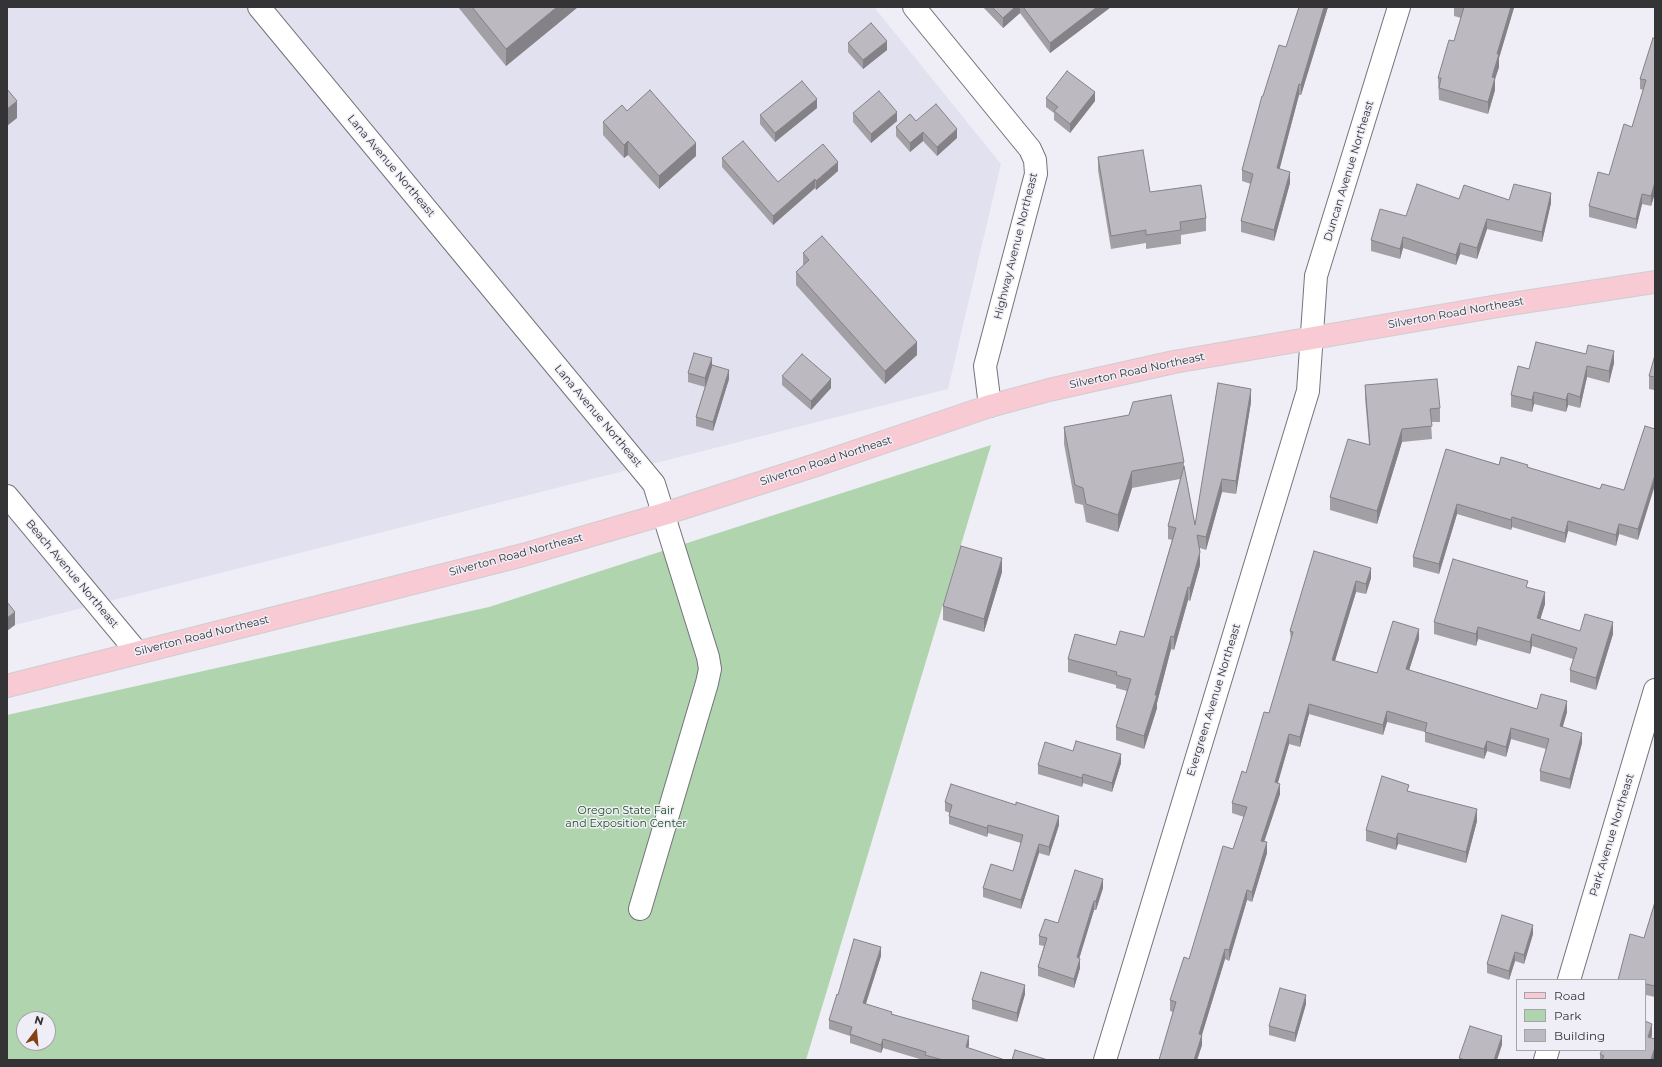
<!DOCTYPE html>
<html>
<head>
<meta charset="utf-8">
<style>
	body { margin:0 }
	#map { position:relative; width:1662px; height:1067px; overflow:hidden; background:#efeef6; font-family:Montserrat,sans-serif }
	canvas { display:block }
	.frame { position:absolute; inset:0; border:8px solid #343437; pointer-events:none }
	.legend { position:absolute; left:1516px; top:979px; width:130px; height:72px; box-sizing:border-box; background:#efeef6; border:1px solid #a4a4aa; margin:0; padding:5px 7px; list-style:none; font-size:12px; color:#343437 }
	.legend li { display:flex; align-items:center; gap:8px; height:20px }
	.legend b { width:20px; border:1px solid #a4a4aa }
	.north { position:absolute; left:16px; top:1011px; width:40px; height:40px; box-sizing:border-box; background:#efeef6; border:1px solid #a4a4aa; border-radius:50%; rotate:16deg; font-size:11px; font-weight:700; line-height:16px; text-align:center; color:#343437 }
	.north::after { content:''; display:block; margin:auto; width:14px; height:18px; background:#854116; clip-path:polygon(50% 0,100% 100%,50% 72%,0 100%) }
</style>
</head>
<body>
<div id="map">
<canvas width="1662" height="1067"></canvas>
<div class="frame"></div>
<ul class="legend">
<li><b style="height:5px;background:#f8cad4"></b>Road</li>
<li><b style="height:11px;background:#afd4ae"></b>Park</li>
<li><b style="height:11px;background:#bcb9c0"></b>Building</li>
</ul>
<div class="north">N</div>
</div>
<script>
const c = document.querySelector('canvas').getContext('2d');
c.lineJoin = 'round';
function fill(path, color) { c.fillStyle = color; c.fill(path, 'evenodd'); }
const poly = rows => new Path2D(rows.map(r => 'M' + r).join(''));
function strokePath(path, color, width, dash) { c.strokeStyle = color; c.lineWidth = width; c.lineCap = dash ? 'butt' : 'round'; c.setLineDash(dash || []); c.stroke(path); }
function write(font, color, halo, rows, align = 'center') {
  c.font = font + ' Montserrat,sans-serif'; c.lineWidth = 3; c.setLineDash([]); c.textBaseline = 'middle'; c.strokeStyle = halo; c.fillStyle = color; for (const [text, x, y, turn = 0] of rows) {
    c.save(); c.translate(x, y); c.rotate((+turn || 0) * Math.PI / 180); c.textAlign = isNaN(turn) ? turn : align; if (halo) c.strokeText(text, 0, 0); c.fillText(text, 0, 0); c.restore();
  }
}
fill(poly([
	[7,7,874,7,1001,164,948,389,7,627]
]), '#e2e1f0');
fill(poly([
	[991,445,806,1060,7,1060,7,715,489,607],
	[24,1019,48,1019,48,1043,24,1043]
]), '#afd4ae');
const minor = poly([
	[259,7,654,484,708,657,710,669,707,683,640,909],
	[914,7,1030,149,1035,160,1036,174,985,366,990,406],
	[7,496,137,652],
	[1569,980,1655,690],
	[1105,1060,1308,391,1316,276,1399,7],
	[1545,1060,1548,1050]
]);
const major = poly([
	[7,686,523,555,664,514,816,465,990,406,1049,390,1174,362,1504,305,1655,282]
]);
strokePath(minor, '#74737a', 24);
strokePath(major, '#cececf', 24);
strokePath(minor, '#fff', 22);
strokePath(major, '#f8cad4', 22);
fill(poly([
	[458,7,578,7,506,66],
	[983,7,1111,7,1050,53,1020,13,1003,28],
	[1328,7,1301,95,1299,95,1279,169,1290,183,1274,241,1241,232,1241,221,1251,184,1242,181,1242,170,1263,96,1286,47],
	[1454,7,1514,7,1499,58,1499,67,1495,79,1495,90,1488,114,1439,100,1438,78,1454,41,1461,18,1454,16],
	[1655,39,1655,193,1651,206,1642,204,1636,229,1589,217,1589,206,1609,175,1632,127,1643,90,1640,89,1640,79],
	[848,43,887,50,863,69,848,52],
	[1046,98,1095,101,1070,133,1054,120,1054,113,1046,107],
	[817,108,775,142,760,124,760,115],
	[627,111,696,156,659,189,628,155,624,158,603,135,603,122],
	[853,113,897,121,871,143,853,122],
	[916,121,957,138,937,156,923,141,910,152,896,136,896,127],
	[1098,157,1150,192,1206,218,1206,231,1181,235,1181,244,1146,249,1146,243,1111,249,1098,170],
	[722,158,778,182,838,171,816,190,815,188,773,225,722,167],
	[1459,199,1509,200,1551,203,1542,242,1487,229,1477,259,1460,254,1456,265,1403,248,1400,259,1371,251,1371,240,1406,216],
	[803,253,917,355,885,384,796,285,796,272,803,266],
	[1655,355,1655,401,1654,401,1654,390,1649,389,1649,376],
	[1614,363,1609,383,1587,377,1580,408,1568,405,1566,412,1534,404,1532,412,1511,407,1511,395,1529,369],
	[712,365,729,379,713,431,696,426,696,417,705,387,688,382,688,373],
	[782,376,831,388,811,410,782,385],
	[1365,385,1440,408,1440,422,1431,422,1432,439,1402,442,1377,524,1330,510,1330,497,1369,445,1365,398],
	[1251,402,1236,494,1222,492,1206,550,1200,548,1200,565,1190,601,1188,600,1174,650,1171,649,1157,703,1157,708,1144,749,1116,740,1116,727,1127,691,1116,688,1116,685,1068,672,1068,659,1144,637,1172,540,1168,539,1168,526,1180,479,1132,488,1118,532,1086,522,1083,505,1075,503,1064,444,1064,427,1184,462,1184,466,1195,525],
	[1645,426,1638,540,1619,534,1616,546,1568,531,1565,543,1512,527,1511,530,1457,514,1439,574,1413,567,1413,557,1446,449,1499,465,1528,468,1600,489,1624,490],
	[1314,551,1371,578,1366,594,1356,592,1335,661,1377,673,1419,639,1409,670,1537,709,1567,712,1562,727,1582,743,1570,789,1540,781,1540,771,1546,749,1511,739,1506,757,1487,751,1484,759,1425,742,1425,732,1387,722,1383,735,1309,714,1300,747,1289,744,1278,783,1280,794,1264,842,1267,853,1252,902,1247,900,1229,961,1225,959,1202,1035,1202,1045,1197,1060,1159,1060,1173,1012,1170,1011,1170,1000,1189,959,1233,849,1244,817,1232,813,1232,803,1246,773,1269,713,1291,641,1290,631],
	[1002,572,984,632,943,620,943,606],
	[1528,587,1545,604,1540,619,1580,631,1613,634,1596,690,1570,682,1570,670,1573,659,1532,646,1530,654,1478,639,1476,646,1434,634,1434,622],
	[1121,763,1112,792,1083,783,1082,787,1038,774,1038,765],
	[1409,791,1477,821,1466,863,1398,844,1396,850,1366,841,1366,830],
	[945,802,1059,825,1049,856,1039,853,1021,909,983,897,983,888,1013,871,1021,843,988,833,987,837,949,824,949,816,950,813,945,811],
	[1103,888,1096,910,1094,910,1079,958,1080,968,1074,988,1038,976,1038,967,1044,946,1039,945,1039,936,1058,923],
	[1655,902,1655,997,1646,995,1644,938],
	[1533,934,1524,964,1515,961,1509,980,1487,973,1487,964],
	[881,956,866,1004,892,1014,969,1045,968,1048,1005,1060,923,1060,883,1048,881,1053,850,1043,850,1036,829,1029,829,1020,838,995],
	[1025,994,1017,1022,972,1009,972,1000],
	[1306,1004,1295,1042,1269,1035,1269,1026],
	[1652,1035,1651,1038,1655,1047,1654,1060,1600,1060,1600,1054]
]), '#a29fa5');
fill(poly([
	[557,7,578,7,506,66,506,49],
	[1015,7,1020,7,1020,13,1003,28,1003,18],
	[1097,7,1111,7,1050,53,1050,43],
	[1324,7,1328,7,1301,95,1301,85],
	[1511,7,1514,7,1514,8,1499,58,1499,67,1495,79,1495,90,1488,114,1488,102,1497,54],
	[887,41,887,50,863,69,863,60],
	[1299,84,1299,95,1277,179,1277,168],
	[1095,92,1095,101,1070,133,1070,124],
	[817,99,817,108,775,142,775,133],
	[17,101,17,118,7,126,7,109],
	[897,112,897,121,871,143,871,134],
	[957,129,957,138,937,156,937,147],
	[923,132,923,141,910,152,910,143],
	[628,141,628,155,624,158,624,145],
	[696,143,696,156,659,189,659,176],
	[838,162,838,171,816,190,816,181],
	[1290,172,1290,183,1274,241,1274,230],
	[815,179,815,188,773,225,773,216],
	[1655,182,1655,193,1651,206,1651,196],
	[1551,193,1551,203,1542,242,1542,232],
	[1642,194,1642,204,1636,229,1636,219],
	[1487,219,1487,229,1477,259,1477,248],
	[1403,237,1403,248,1400,259,1400,249],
	[1460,243,1460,254,1456,265,1456,255],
	[917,342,917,355,885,384,885,371],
	[1614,351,1614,363,1609,383,1609,371],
	[712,358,712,367,705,387,705,378],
	[1587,366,1587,377,1580,408,1580,397],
	[729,370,729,379,713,431,713,422],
	[831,379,831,388,811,410,811,401],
	[1251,389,1251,402,1236,494,1236,481],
	[1534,392,1534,404,1532,412,1532,400],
	[1568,393,1568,405,1566,412,1566,400],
	[1402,429,1402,442,1377,524,1377,511],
	[1132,471,1132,488,1118,532,1118,515],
	[1655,475,1655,485,1638,540,1638,529],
	[1222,479,1222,492,1206,550,1206,537],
	[1457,504,1457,514,1439,574,1439,564],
	[1512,517,1512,527,1511,530,1511,520],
	[1568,521,1568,531,1565,543,1565,533],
	[1619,524,1619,534,1616,546,1616,535],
	[1200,552,1200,565,1190,601,1190,588],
	[1002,558,1002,572,984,632,984,619],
	[1371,568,1371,578,1366,594,1366,584],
	[1356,581,1356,592,1332,670,1332,660],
	[1188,587,1188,600,1174,650,1174,637],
	[1545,592,1545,604,1537,630,1537,618],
	[15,612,15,625,7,631,7,618],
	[1613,622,1613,634,1596,690,1596,678],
	[1478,627,1478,639,1476,646,1476,634],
	[1419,629,1419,639,1406,680,1406,669],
	[1532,634,1532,646,1530,654,1530,642],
	[1171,636,1171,649,1157,703,1157,708,1144,749,1144,736],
	[1567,701,1567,712,1560,737,1560,726],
	[1309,704,1309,714,1300,747,1300,737],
	[1387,711,1387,722,1383,735,1383,725],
	[1511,728,1511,739,1506,757,1506,747],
	[1582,733,1582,743,1570,789,1570,779],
	[1289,734,1289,744,1275,792,1275,782],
	[1487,741,1487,751,1484,759,1484,749],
	[1121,754,1121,763,1112,792,1112,783],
	[1083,774,1083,783,1082,787,1082,778],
	[1280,784,1280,794,1261,851,1261,841],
	[1477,809,1477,821,1466,863,1466,852],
	[1059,816,1059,825,1049,856,1049,847],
	[988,825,988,833,987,837,987,828],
	[1398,833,1398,844,1396,850,1396,839],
	[1267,842,1267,853,1252,902,1252,892],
	[1039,844,1039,853,1021,909,1021,900],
	[1103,879,1103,888,1096,910,1096,901],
	[1247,890,1247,900,1229,961,1229,950],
	[1094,901,1094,910,1077,966,1077,957],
	[1533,925,1533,934,1524,964,1524,955],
	[881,947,881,956,863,1012,863,1003],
	[1225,949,1225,959,1199,1044,1199,1034],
	[1515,952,1515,961,1509,980,1509,971],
	[1080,959,1080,968,1074,988,1074,979],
	[1646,984,1646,995,1645,1000,1645,989],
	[1025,985,1025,994,1017,1022,1017,1013],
	[1306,995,1306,1004,1295,1042,1295,1033],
	[1652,1024,1652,1035,1648,1048,1648,1037],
	[1202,1035,1202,1045,1197,1060,1194,1060],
	[969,1036,969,1045,966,1056,966,1047],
	[1502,1036,1502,1045,1497,1060,1494,1060],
	[883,1039,883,1048,881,1053,881,1045],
	[1655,1047,1654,1060,1651,1060]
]), '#848286');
const building = poly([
	[472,7,557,7,506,49,472,7],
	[992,7,1015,7,1003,18,992,7],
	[1023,7,1097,7,1050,43,1023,7],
	[1299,7,1324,7,1301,85,1299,84,1277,168,1290,172,1274,230,1241,221,1253,174,1242,170,1262,96,1263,96,1279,45,1286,47,1299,7],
	[1464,7,1511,7,1497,54,1499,54,1492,77,1495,78,1488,102,1439,88,1441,78,1438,78,1449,40,1454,41,1464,7],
	[871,23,887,41,863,60,848,43,871,23],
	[1653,38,1655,39,1655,182,1651,196,1642,194,1636,219,1589,206,1598,172,1609,175,1624,124,1632,127,1646,80,1640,79,1653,38],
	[1067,71,1095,92,1070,124,1054,111,1058,107,1046,98,1067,71],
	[802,81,817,99,775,133,760,115,802,81],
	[7,89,17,101,7,109,7,89],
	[650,90,696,143,659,176,628,141,624,145,603,122,622,105,627,111,650,90],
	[879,91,897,112,871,134,853,113,879,91],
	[936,104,957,129,937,147,923,132,910,143,896,127,910,114,916,121,936,104],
	[743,141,778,182,823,144,838,162,816,181,815,179,773,216,722,158,743,141],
	[1143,150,1150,192,1201,185,1206,218,1180,222,1181,230,1146,235,1146,230,1111,236,1098,157,1143,150],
	[1417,184,1459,199,1464,185,1509,200,1514,184,1551,193,1542,232,1487,219,1477,248,1460,243,1456,255,1403,237,1400,249,1371,240,1380,209,1406,216,1417,184],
	[822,236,917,342,885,371,796,272,809,260,803,253,822,236],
	[1536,342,1586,354,1588,345,1614,351,1609,371,1587,366,1580,397,1568,393,1566,400,1534,392,1532,400,1511,395,1518,366,1529,369,1536,342],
	[694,353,712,358,705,378,688,373,694,353],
	[802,354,831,379,811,401,782,376,802,354],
	[1655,355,1655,377,1649,376,1655,355],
	[712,365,729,370,713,422,696,417,712,365],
	[1437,379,1440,408,1430,409,1432,426,1402,429,1377,511,1330,497,1348,439,1370,445,1365,385,1437,379],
	[1218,383,1251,389,1236,481,1222,479,1206,537,1197,535,1200,552,1190,588,1188,587,1174,637,1171,636,1155,695,1157,695,1144,736,1116,727,1131,679,1116,675,1117,672,1068,659,1075,634,1116,645,1120,631,1144,637,1176,528,1168,526,1184,466,1195,525,1218,383],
	[1171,395,1184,462,1132,471,1118,515,1086,504,1083,488,1075,485,1064,427,1129,415,1133,402,1171,395],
	[1645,426,1655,429,1655,475,1638,529,1619,524,1616,535,1568,521,1565,533,1512,517,1511,520,1457,504,1439,564,1413,557,1446,449,1499,465,1501,457,1528,465,1527,467,1600,489,1602,484,1624,490,1645,426],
	[961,546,1002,558,984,619,943,606,961,546],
	[1314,551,1371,568,1366,584,1356,581,1332,660,1377,673,1393,621,1419,629,1406,669,1537,709,1541,694,1567,701,1560,726,1582,733,1570,779,1540,771,1549,739,1511,728,1506,747,1487,741,1484,749,1425,732,1427,723,1387,711,1383,725,1309,704,1300,737,1289,734,1275,782,1280,784,1261,841,1267,842,1252,892,1247,890,1229,950,1225,949,1199,1034,1202,1035,1194,1060,1159,1060,1176,1002,1170,1000,1184,957,1189,959,1223,846,1233,849,1247,807,1232,803,1242,771,1246,773,1264,712,1269,713,1293,632,1290,631,1314,551],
	[1453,559,1528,581,1526,587,1545,592,1537,618,1580,631,1585,614,1613,622,1596,678,1570,670,1577,648,1532,634,1530,642,1478,627,1476,634,1434,622,1453,559],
	[7,602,15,612,7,618,7,602],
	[1076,741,1121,754,1112,783,1083,774,1082,778,1038,765,1045,742,1073,751,1076,741],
	[1382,776,1409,785,1407,791,1477,809,1466,852,1398,833,1396,839,1366,830,1382,776],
	[951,784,1016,805,1016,802,1059,816,1049,847,1039,844,1021,900,983,888,991,864,1013,871,1023,835,988,825,987,828,949,816,952,805,945,802,951,784],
	[1075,870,1103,879,1096,901,1094,901,1077,957,1080,959,1074,979,1038,967,1047,938,1039,936,1045,919,1058,923,1075,870],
	[1655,902,1655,986,1646,984,1645,989,1645,980,1618,980,1630,934,1644,938,1655,902],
	[1502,915,1533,925,1524,955,1515,952,1509,971,1487,964,1502,915],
	[854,939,881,947,863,1003,892,1012,891,1014,969,1036,966,1047,1005,1060,943,1060,925,1055,926,1052,883,1039,881,1045,850,1034,852,1027,829,1020,837,994,838,995,854,939],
	[981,972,1025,985,1017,1013,972,1000,981,972],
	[1280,988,1306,995,1295,1033,1269,1026,1280,988],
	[1645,1021,1652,1024,1648,1037,1655,1039,1655,1047,1651,1060,1602,1060,1604,1056,1600,1054,1602,1050,1645,1050,1645,1021],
	[1470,1026,1502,1036,1494,1060,1465,1060,1459,1058,1470,1026],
	[1015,1050,1048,1060,1012,1060,1015,1050]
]);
fill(building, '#bcb9c0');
strokePath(building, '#848286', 1);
write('11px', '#343437', '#efeef6', [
	["Lana Avenue Northeast",391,166,50],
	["Duncan Avenue Northeast",1349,171,-73],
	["Highway Avenue Northeast",1016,246,-76],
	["Silverton Road Northeast",1456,313,-10],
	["Silverton Road Northeast",1137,371,-12],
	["Lana Avenue Northeast",598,416,50],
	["Silverton Road Northeast",826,461,-18],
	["Silverton Road Northeast",516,555,-15],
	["Beach Avenue Northeast",72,574,50],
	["Silverton Road Northeast",202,636,-14],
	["Evergreen Avenue Northeast",1214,700,-73],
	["Park Avenue Northeast",1612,835,-73]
]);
write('11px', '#1c511f', '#efeef6', [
	["Oregon State Fair",626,811],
	["and Exposition Center",626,824]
]);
</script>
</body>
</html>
